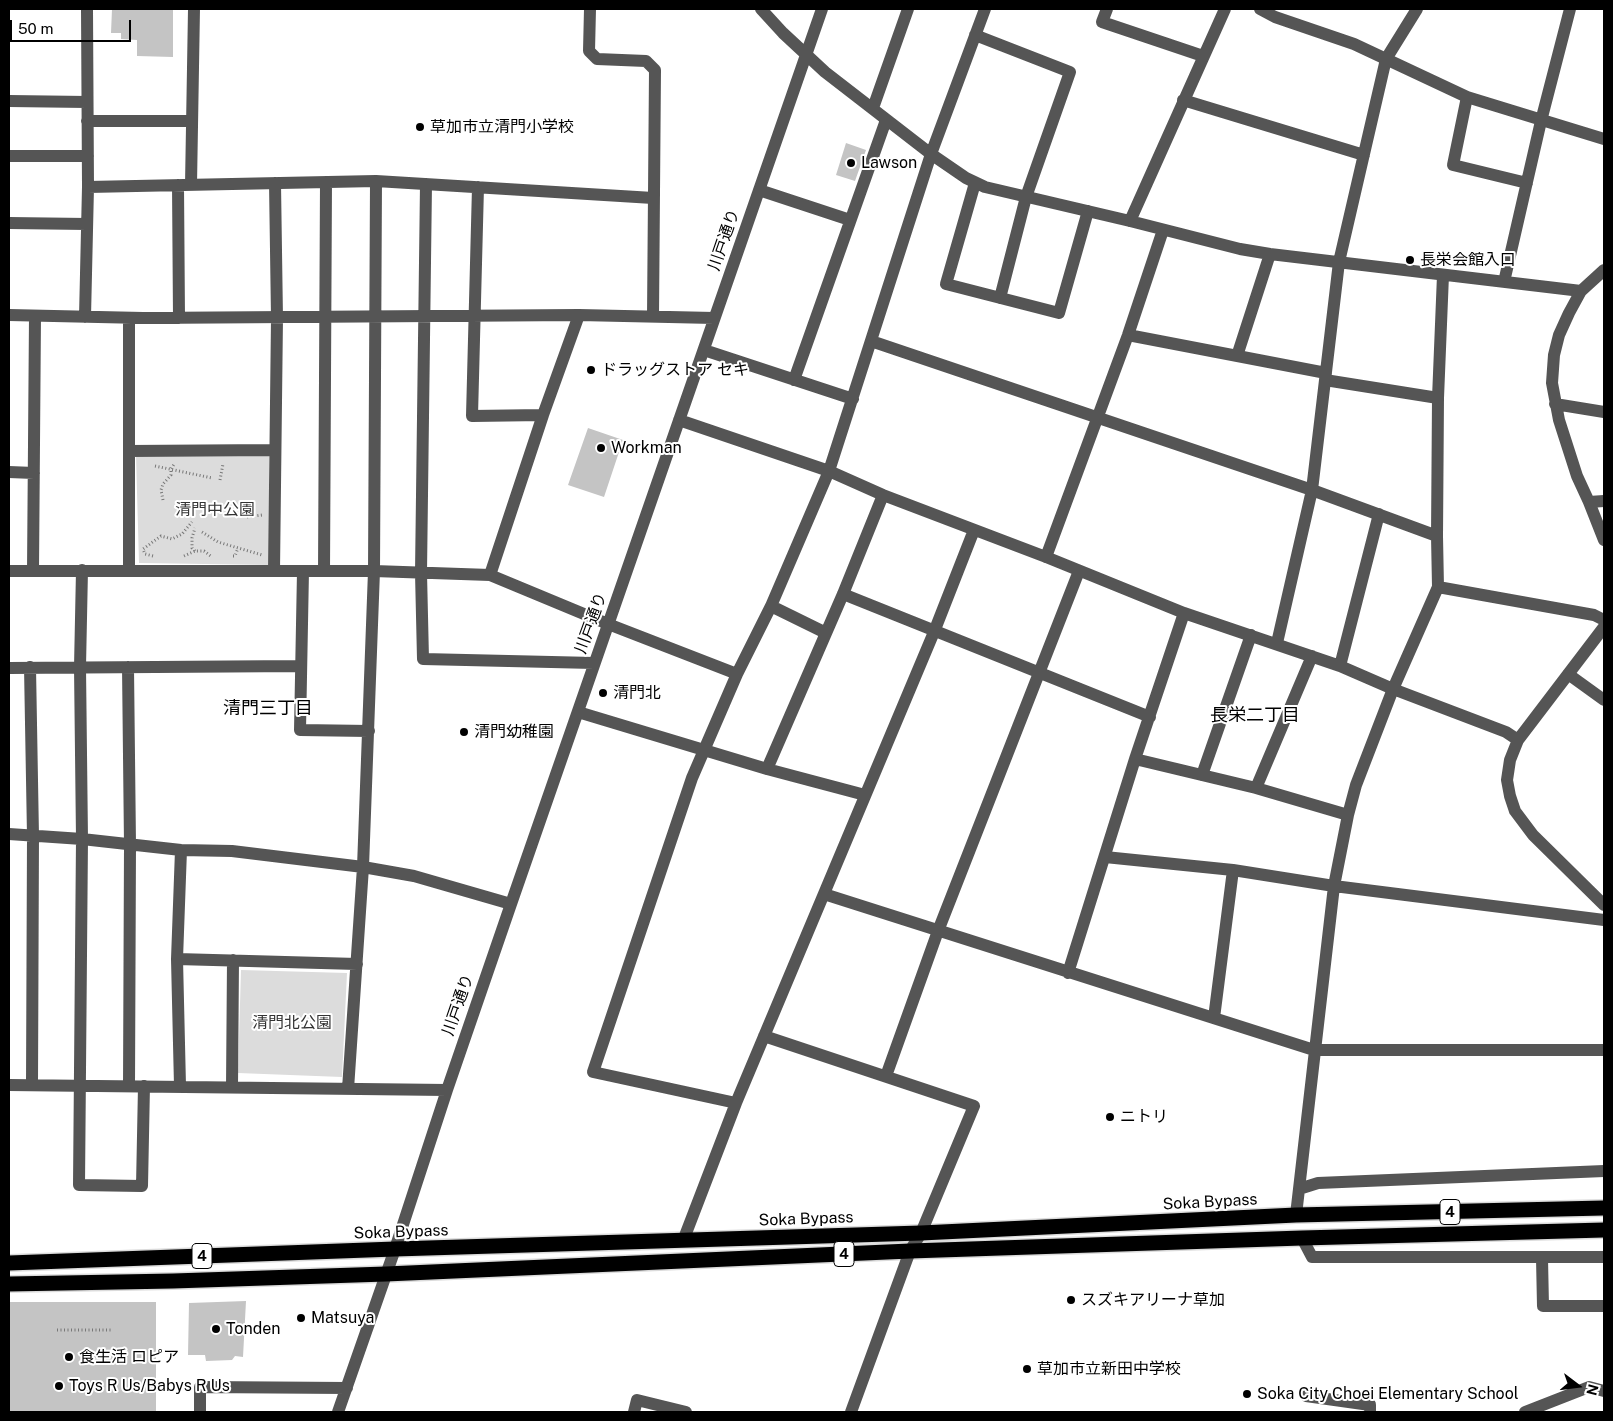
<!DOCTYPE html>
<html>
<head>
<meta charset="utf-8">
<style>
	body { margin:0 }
	#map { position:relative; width:1613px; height:1421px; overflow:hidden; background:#fff; font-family:"Public Sans",sans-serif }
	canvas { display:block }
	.frame { position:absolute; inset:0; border:10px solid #000; pointer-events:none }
	.north { position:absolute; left:1553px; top:1361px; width:50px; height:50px; -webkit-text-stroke:4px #fff; paint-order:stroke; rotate:105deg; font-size:14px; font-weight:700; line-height:20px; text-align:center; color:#000 }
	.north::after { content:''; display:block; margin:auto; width:18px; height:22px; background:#000; clip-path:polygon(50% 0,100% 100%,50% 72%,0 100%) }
	.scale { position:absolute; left:10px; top:20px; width:121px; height:22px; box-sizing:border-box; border:2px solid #000; border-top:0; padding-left:6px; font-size:15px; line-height:18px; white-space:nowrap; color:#000; -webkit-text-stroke:4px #fff; paint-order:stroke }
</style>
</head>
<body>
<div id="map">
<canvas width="1613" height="1421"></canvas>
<div class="frame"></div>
<div class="north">N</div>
<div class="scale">50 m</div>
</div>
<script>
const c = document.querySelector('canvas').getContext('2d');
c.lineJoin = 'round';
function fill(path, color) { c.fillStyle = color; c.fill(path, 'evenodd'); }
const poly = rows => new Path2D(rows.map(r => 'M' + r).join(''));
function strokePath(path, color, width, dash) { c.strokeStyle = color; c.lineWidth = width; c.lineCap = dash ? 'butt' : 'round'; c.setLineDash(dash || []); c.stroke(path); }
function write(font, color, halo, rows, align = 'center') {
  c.font = font + ' "Public Sans","Noto Sans JP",sans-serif'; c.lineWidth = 4; c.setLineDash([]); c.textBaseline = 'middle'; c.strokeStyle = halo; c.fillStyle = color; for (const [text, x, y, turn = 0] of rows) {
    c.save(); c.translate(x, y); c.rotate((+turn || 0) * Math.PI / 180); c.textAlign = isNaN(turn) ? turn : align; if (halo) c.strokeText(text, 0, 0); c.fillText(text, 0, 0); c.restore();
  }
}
fill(poly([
	[136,456,269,456,269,565,139,563],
	[241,970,347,973,342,1077,238,1073]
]), '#dcdcdc');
fill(poly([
	[112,9,173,9,173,57,137,56,137,40,121,39,121,33,111,33],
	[846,143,866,150,855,181,836,175],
	[588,428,623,440,604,497,568,485],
	[246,1301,243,1357,235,1356,232,1360,206,1361,205,1355,188,1355,189,1303],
	[9,1302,156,1302,156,1412,9,1412]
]), '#c4c4c4');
const highway = poly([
	[9,1263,395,1249,921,1233,1296,1215,1604,1208],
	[9,1284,173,1281,386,1274,910,1251,1302,1238,1604,1230]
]);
strokePath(highway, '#dbdbdb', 18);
strokePath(poly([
	[155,466,212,478],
	[220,480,223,464],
	[163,500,161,490,163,484,171,475,171,469,175,463],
	[247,517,262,515],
	[202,532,218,542,262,555],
	[195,551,192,548,192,538,195,528],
	[153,556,145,554,143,549,161,536,172,539,182,534,192,522],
	[184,556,195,551,204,551,212,557],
	[233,556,235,556,238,548],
	[57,1330,112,1330]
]), '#777', 3, [1, 2.5]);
strokePath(poly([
	[590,9,589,51,597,59,646,61,655,70,653,316],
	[761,9,783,33,825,72,931,154,966,178,985,187,1130,221,1240,249,1270,254,1581,291],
	[1107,9,1102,22,1203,56],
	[1260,9,1275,17,1354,44,1467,97,1604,139],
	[975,35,1070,72,1026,197,1000,298],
	[1467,97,1453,165,1527,183],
	[1183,100,1364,155],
	[9,101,87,102],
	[873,108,908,9],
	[87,121,192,121],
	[9,156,88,156],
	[975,183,946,284,1059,313,1088,211],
	[426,184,421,573,423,659,594,663],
	[178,185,179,318],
	[191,185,194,9],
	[88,187,376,181,653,198],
	[478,187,472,416,543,415],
	[759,190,850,220],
	[1130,221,1225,9],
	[9,223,87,224],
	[1604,270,1581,291,1569,313,1559,335,1554,355,1552,383,1559,420,1577,476,1589,502,1604,540],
	[1504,282,1541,121,1570,9],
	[9,315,143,318,579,315,714,318],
	[85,317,88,187,87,9],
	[1128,335,1326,373],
	[871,341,1312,490,1437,536],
	[704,350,853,399],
	[1237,356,1270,254],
	[794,380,886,120],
	[1325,380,1438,398],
	[1555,404,1604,412],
	[679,420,829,471,883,495,1046,557,1184,613,1340,666,1393,689,1506,732,1518,740],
	[129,451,275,450],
	[9,472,34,473],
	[1589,502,1604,501],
	[1046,557,1128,335,1163,230],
	[82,570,80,667,82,839,79,1185,142,1186,144,1086],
	[129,570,129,318],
	[9,571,374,571,490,575,608,624,737,674],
	[33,571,35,316],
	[274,571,277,318,275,183],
	[303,571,300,730,369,731],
	[324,571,326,182],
	[490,575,543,415,579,315],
	[1438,587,1594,615,1604,620],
	[843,594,1150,717],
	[771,606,826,633],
	[1604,627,1518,740,1510,760,1507,780,1510,796,1515,811,1533,835,1604,905],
	[1277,643,1312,490,1339,262,1386,59,1417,9],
	[1340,666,1379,514],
	[30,667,33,836,32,1085],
	[128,667,130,845,129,1086],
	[9,668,301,666],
	[1568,674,1604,700],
	[578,712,767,769,865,795],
	[1135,759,1256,788,1348,815],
	[767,769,843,594,883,495],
	[1202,775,1251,635],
	[1256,788,1312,656],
	[9,834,82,839,181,850,232,851,363,867,414,876,511,904],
	[1105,857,1233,870,1334,886,1604,920],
	[824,894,1314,1050,1604,1050],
	[177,959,357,964],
	[1068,973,1135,759,1184,613],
	[1214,1018,1233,870],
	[764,1036,974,1106,921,1233,910,1251,851,1412],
	[886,1076,938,931,1079,571],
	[9,1085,447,1090],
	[180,1086,177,959,181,850],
	[232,1087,233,960],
	[348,1089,363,867,374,571,376,181],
	[736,1103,593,1072,692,778,737,674,771,606,829,471,931,154,985,9],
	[1299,1189,1334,886,1348,815,1356,785,1393,689,1438,587,1437,536,1438,398,1443,275],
	[1296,1215,1299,1189,1318,1183,1604,1171],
	[1302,1238,1312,1257,1604,1257],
	[683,1241,736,1103,934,632,974,530],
	[1542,1258,1543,1306,1604,1306],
	[1306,1396,1370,1405,1370,1412],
	[200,1412,200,1387,347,1388],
	[338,1412,395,1249,447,1090,511,904,822,9],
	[634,1412,637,1400,686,1412],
	[1525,1412,1589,1387,1604,1391]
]), '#555', 12);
strokePath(highway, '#000', 15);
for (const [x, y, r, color] of [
	[420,127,5,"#000"],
	[851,163,5,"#000"],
	[1410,260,5,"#000"],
	[591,370,5,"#000"],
	[601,448,5,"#000"],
	[603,693,5,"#000"],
	[464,732,5,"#000"],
	[1110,1117,5,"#000"],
	[1071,1300,5,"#000"],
	[301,1318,5,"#000"],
	[216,1329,5,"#000"],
	[69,1357,5,"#000"],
	[1027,1369,5,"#000"],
	[59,1386,5,"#000"],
	[1247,1394,5,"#000"]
]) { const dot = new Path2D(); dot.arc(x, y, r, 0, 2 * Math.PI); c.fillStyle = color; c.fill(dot); strokePath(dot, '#fff', 2); }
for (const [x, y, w] of [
	[1450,1212,20],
	[844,1254,20],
	[202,1256,20]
]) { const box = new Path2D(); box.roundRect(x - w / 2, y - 12.5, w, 25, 4); c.fillStyle = '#fff'; c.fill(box); strokePath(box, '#000', 1); }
write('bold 15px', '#000', null, [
	["4",1450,1212],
	["4",844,1254],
	["4",202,1256]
]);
write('16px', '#000', '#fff', [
	["草加市立清門小学校",430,127],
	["Lawson",861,163],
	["長栄会館入口",1420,260],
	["ドラッグストア セキ",601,370],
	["Workman",611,448],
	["清門北",613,693],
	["清門幼稚園",474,732],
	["ニトリ",1120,1117],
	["スズキアリーナ草加",1081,1300],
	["Matsuya",311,1318],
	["Tonden",226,1329],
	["食生活 ロピア",79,1357],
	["草加市立新田中学校",1037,1369],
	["Toys R Us/Babys R Us",69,1386],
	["Soka City Choei Elementary School",1257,1394]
], 'left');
write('16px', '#000', '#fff', [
	["川戸通り",724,240,-71],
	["川戸通り",591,623,-70],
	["川戸通り",458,1005,-71],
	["Soka Bypass",1210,1202,-3],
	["Soka Bypass",806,1219,-2],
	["Soka Bypass",401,1232,-2]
]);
write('16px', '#333', '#fff', [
	["清門中公園",215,510],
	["清門北公園",292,1023]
]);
write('18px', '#000', '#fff', [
	["清門三丁目",268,708],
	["長栄二丁目",1255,715]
]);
</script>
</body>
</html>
